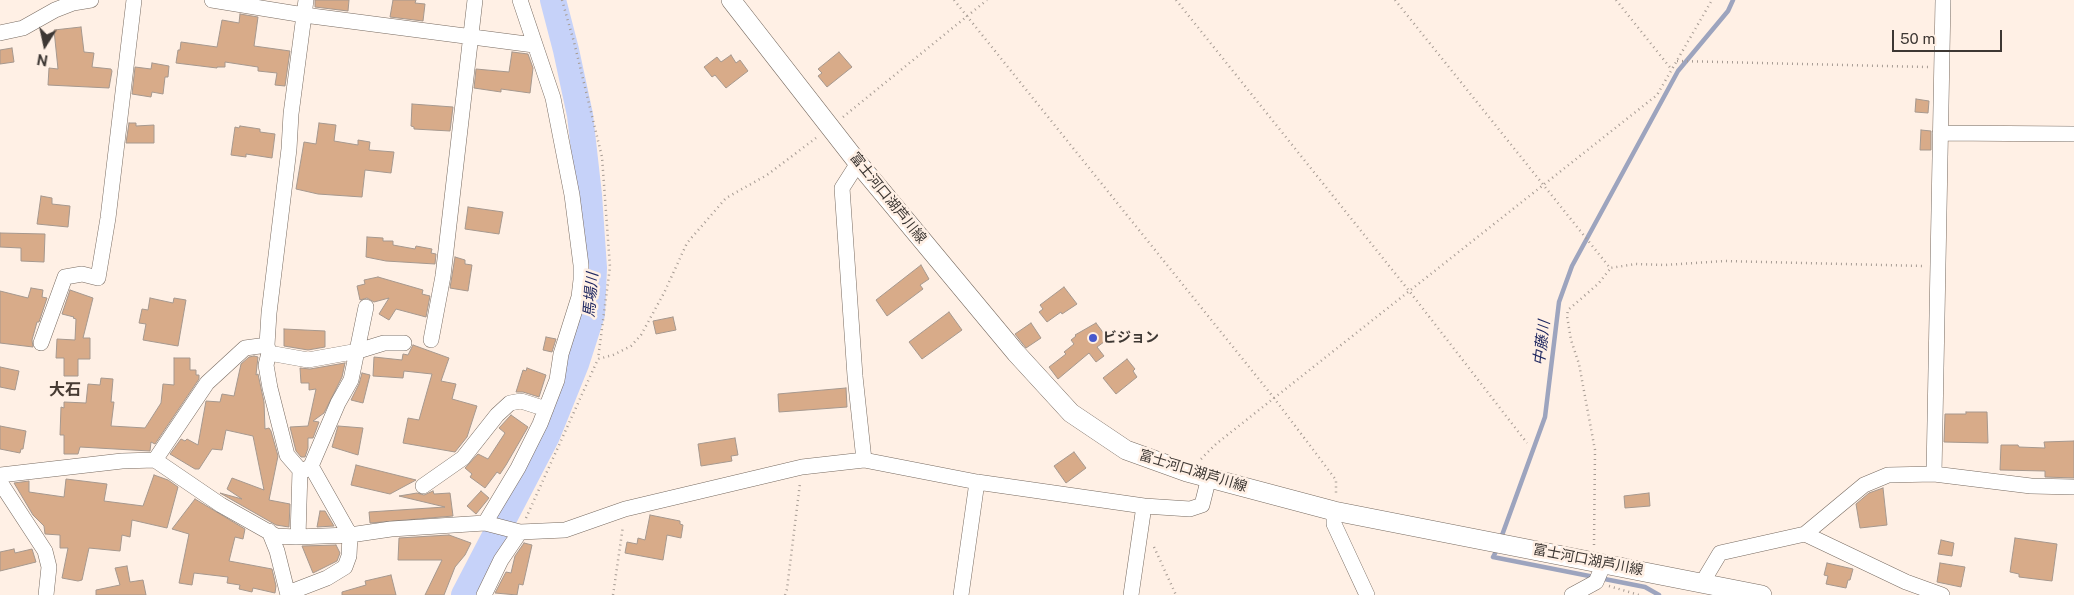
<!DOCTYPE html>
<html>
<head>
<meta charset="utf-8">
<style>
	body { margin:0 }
	#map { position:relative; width:2074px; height:595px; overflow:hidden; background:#fff0e5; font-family:"Public Sans",sans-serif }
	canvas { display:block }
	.north { position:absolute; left:20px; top:20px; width:50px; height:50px; -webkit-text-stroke:4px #fff0e5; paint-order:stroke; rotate:190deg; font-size:14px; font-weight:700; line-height:20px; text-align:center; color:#3d3733 }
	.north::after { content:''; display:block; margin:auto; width:18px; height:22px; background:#3d3733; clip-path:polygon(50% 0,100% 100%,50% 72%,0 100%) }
	.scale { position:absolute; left:1892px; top:30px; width:110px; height:22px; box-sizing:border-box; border:2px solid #3d3733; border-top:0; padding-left:6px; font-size:15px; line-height:18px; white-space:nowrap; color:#3d3733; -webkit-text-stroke:4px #fff0e5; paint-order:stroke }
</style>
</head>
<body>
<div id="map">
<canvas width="2074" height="595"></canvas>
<div class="north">N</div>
<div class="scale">50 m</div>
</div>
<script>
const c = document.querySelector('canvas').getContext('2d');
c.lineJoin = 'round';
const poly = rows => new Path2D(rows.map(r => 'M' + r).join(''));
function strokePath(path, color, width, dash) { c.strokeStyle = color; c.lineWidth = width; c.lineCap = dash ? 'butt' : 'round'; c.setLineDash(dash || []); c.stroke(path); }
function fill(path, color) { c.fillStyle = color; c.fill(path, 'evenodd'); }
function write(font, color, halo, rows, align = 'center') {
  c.font = font + ' "Public Sans","Noto Sans JP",sans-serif'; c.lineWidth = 5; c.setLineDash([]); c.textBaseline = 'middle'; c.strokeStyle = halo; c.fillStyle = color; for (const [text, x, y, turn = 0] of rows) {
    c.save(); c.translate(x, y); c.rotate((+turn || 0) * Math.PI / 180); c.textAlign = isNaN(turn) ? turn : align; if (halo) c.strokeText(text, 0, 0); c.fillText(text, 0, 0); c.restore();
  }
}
strokePath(poly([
	[1501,538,1545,417,1559,302,1572,266,1678,71,1728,11,1733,0],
	[1498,548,1493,557,1645,587,1659,595]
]), '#9da4be', 4.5);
strokePath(poly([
	[464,595,547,436,576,364,592,314,594,268,589,195,580,115,566,50,553,0]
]), '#c6d2f9', 26);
const building = poly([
	[315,0,349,0,348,11,315,7,315,0],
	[393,0,416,0,415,3,425,4,423,21,390,17,393,0],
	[240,14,258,17,254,46,290,51,285,86,275,85,277,73,258,71,258,67,225,62,225,67,217,67,217,68,176,63,178,50,180,50,181,42,217,47,222,20,239,23,240,14],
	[81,27,84,52,94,53,92,67,111,69,112,71,109,88,48,85,49,68,58,69,54,30,81,27],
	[12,48,14,62,0,64,0,50,12,48],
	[512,52,528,54,533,68,530,93,501,89,501,92,474,88,476,69,509,72,512,52],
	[839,52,852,67,827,87,818,76,822,73,818,69,839,52],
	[731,55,736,63,740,60,748,71,726,88,715,75,712,77,704,67,717,57,721,62,731,55],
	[152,63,169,66,168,77,165,77,163,94,152,92,151,97,132,94,135,67,151,69,152,63],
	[1916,99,1929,101,1928,113,1915,112,1916,99],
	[412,104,453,107,450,131,414,129,414,127,411,126,412,104],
	[129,123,136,123,136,126,154,125,154,143,126,143,129,123],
	[319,123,336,125,334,141,358,145,358,140,370,142,369,150,394,152,391,173,365,170,362,197,318,194,296,189,304,142,316,144,319,123],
	[240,126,260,129,260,132,275,134,272,158,246,154,246,157,231,155,235,127,239,128,240,126],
	[1921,130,1931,131,1931,150,1920,150,1921,130],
	[41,196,52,198,52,204,70,206,68,227,37,224,41,196],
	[468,207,503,212,499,234,465,229,468,207],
	[0,233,45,234,44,262,21,261,21,248,0,247,0,233],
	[367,237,383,238,383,241,393,241,393,245,415,249,416,246,432,249,431,253,436,254,435,264,386,261,366,257,367,237],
	[455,257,465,260,465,264,472,265,468,291,450,288,455,257],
	[921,265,929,279,920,285,923,289,887,316,876,300,921,265],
	[378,277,423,290,422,294,430,296,426,317,396,309,389,320,379,314,389,298,374,302,367,298,360,300,357,286,365,284,364,280,378,277],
	[1064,287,1077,304,1062,314,1061,312,1047,322,1039,312,1043,309,1040,305,1064,287],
	[31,288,43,290,42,297,47,298,39,322,37,322,32,340,33,347,0,343,0,291,28,298,31,288],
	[70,290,93,298,83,338,90,338,90,359,78,359,78,376,64,376,64,358,56,358,57,339,75,340,76,319,73,318,74,317,62,314,70,290],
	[150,298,173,303,174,298,186,300,178,346,143,340,146,324,139,323,142,309,148,310,150,298],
	[949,312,962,330,922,359,909,342,949,312],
	[673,317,676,330,656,334,653,321,673,317],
	[1031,323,1041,338,1026,348,1015,334,1031,323],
	[1096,323,1108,339,1097,347,1104,356,1096,362,1089,353,1058,379,1049,367,1066,354,1064,352,1074,344,1071,340,1076,336,1075,335,1096,323],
	[284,329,325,331,325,347,308,350,284,346,284,329],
	[546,337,556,339,552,352,543,350,546,337],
	[413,345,449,358,441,381,456,384,452,399,477,406,467,437,455,452,403,443,408,418,419,420,432,374,404,371,403,378,373,376,374,357,402,360,403,354,408,355,413,345],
	[254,356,258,357,256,375,258,374,264,402,265,429,269,428,271,431,278,456,269,500,290,504,289,527,276,525,220,493,242,499,227,489,232,478,264,490,253,436,226,430,222,450,212,449,199,469,195,469,170,454,181,439,185,441,187,439,198,445,206,401,220,402,222,394,234,396,241,364,249,357,254,356],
	[174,358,190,358,190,370,196,370,196,375,199,375,199,379,155,444,151,442,150,451,80,447,78,454,64,454,64,435,60,435,61,407,64,408,64,402,86,403,88,384,100,385,101,378,113,379,111,402,114,402,111,426,145,428,161,403,163,384,174,385,174,358],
	[1127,359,1135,369,1133,371,1137,377,1116,394,1103,378,1127,359],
	[345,363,342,377,324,413,313,421,319,422,313,438,308,438,308,448,305,457,301,457,296,451,290,427,308,426,316,389,309,390,309,383,301,383,300,368,310,369,345,363],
	[0,367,19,371,15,390,0,387,0,367],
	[527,368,546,375,539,397,523,392,516,392,523,370,526,371,527,368],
	[362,373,370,375,363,403,351,400,359,384,362,373],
	[846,388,847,407,779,412,778,394,846,388],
	[1966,412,1987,412,1988,443,1944,442,1945,414,1966,414,1966,412],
	[511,415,528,427,506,465,500,474,497,472,485,488,470,477,472,474,465,468,478,454,488,459,505,433,499,428,511,415],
	[0,426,26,431,23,449,21,449,20,453,0,449,0,426],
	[338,426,363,428,358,455,332,447,338,426],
	[735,438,738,455,731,456,732,461,701,466,698,444,735,438],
	[2074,441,2074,478,2045,477,2045,471,2000,470,2001,445,2018,445,2019,447,2045,448,2044,442,2074,441],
	[1074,452,1086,468,1066,483,1054,466,1074,452],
	[356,465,416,480,390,494,351,485,356,465],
	[154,475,168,480,178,487,167,528,132,520,130,537,122,535,120,551,89,548,82,580,78,581,62,578,68,548,60,548,60,535,45,534,44,526,33,515,14,483,29,481,29,492,64,497,66,479,107,484,104,501,143,506,154,475],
	[1883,488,1887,525,1860,528,1856,504,1869,493,1883,488],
	[433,491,434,494,450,493,453,516,370,523,369,512,445,507,399,496,417,493,424,495,433,491],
	[481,491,489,498,476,514,467,506,481,491],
	[1649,493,1650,506,1625,508,1624,496,1649,493],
	[195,499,245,529,243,539,235,537,229,561,272,569,276,586,275,593,253,588,252,592,239,589,240,585,227,583,228,577,194,573,192,585,179,583,189,534,172,529,195,499],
	[320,511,325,511,334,526,317,527,320,511],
	[650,515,680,521,680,524,683,525,681,538,667,535,663,560,625,553,627,542,637,544,638,538,645,540,650,515],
	[449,535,471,543,465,555,455,567,444,595,425,595,442,560,398,560,399,538,449,535],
	[2015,538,2057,544,2052,581,2019,577,2019,574,2010,572,2015,538],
	[1941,540,1954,543,1952,556,1938,554,1941,540],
	[524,543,532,545,523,585,519,584,517,595,495,593,506,572,511,573,515,556,524,543],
	[336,545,340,553,337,561,313,573,302,546,336,545],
	[14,549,15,553,32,549,36,562,0,571,0,552,14,549],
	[1827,563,1853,569,1850,580,1848,580,1846,588,1826,584,1828,576,1824,575,1827,563],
	[1940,563,1965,567,1961,587,1937,582,1940,563],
	[127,566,130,582,143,580,146,595,96,595,96,590,120,585,115,568,127,566],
	[391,575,396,595,342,595,342,592,366,585,365,581,391,575]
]);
fill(building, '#d8ab89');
strokePath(building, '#a6988e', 1);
const minor = poly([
	[212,0,304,15,534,45],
	[0,33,23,28,55,10,73,3,91,0],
	[1940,133,2074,134],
	[858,163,842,188,855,376,864,460],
	[431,340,443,276,475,0],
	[41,343,65,277,82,274,98,278,108,218,134,0],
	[269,353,308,360,358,351,384,343,404,343],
	[155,460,207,383,245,348,267,345],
	[311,466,338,403,351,380,366,307],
	[1934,474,1943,0],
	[0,475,122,461,155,460,221,505,276,536,296,537,350,535,391,529,485,523,520,532,565,530,625,509,802,467,864,460,977,482,1144,506,1190,509,1202,505,1209,477],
	[0,482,45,551,49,567,46,595],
	[423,486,463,458,497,415,510,403,521,401,546,409],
	[1334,511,1334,524,1367,595],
	[485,523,518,468,540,424,557,380,561,354,579,297,581,280,581,265,572,195,553,98,520,0],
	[269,531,277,551,288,595],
	[1805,534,1906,582,1942,595],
	[298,537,300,470],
	[1702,583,1720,553,1805,534,1864,485,1888,475,1934,474,2031,486,2074,487],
	[288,593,327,578,345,567,349,556,350,535,311,466,305,470,300,470,287,455,270,388,266,365,269,353,267,345,269,313,289,149,291,114,306,0],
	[484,595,501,560,520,532],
	[961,595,977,482],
	[1131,595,1144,506],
	[1572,595,1596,582,1604,563]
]);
const major = poly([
	[731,0,858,163,1016,353,1071,413,1126,450,1187,472,1334,511,1762,595]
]);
strokePath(minor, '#786b61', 16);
strokePath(major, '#786b61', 20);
strokePath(poly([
	[562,0,574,42,602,157,610,267,598,359],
	[954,0,1274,398,1336,480,1336,495],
	[1176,0,1410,292,1527,443],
	[1395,0,1610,268,1636,264,1665,265,1725,261,1924,266],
	[1616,0,1672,70],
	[1677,61,1928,67],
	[843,117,987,0],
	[1201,459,1216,444,1657,95,1712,0],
	[526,518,598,359,613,355,631,346,641,335,664,293,687,243,726,198,767,175,816,138],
	[1594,545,1595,450,1579,364,1571,340,1567,316,1568,310,1598,284,1610,269],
	[1154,547,1176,595],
	[1609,586,1639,595],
	[613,595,623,526],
	[785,595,787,589,800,483]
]), '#a69b93', 2.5, [1, 4]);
strokePath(minor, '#fff', 15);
strokePath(major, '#fff', 19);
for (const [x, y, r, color] of [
	[1093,338,5,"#4859cd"]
]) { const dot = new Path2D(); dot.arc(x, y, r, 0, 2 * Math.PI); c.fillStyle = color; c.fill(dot); strokePath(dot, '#fff0e5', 2); }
write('14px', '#3d3733', '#fff0e5', [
	["富士河口湖芦川線",888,198,51],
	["富士河口湖芦川線",1193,471,17],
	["富士河口湖芦川線",1588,560,11]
]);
write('bold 14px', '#3d3733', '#fff0e5', [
	["ビジョン",1103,338]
], 'left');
write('italic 15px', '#202861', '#fff0e5', [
	["馬場川",591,295,-85],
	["中藤川",1542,343,-83]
]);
write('bold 16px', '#473b33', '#fff0e5', [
	["大石",65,390]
]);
</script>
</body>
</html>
